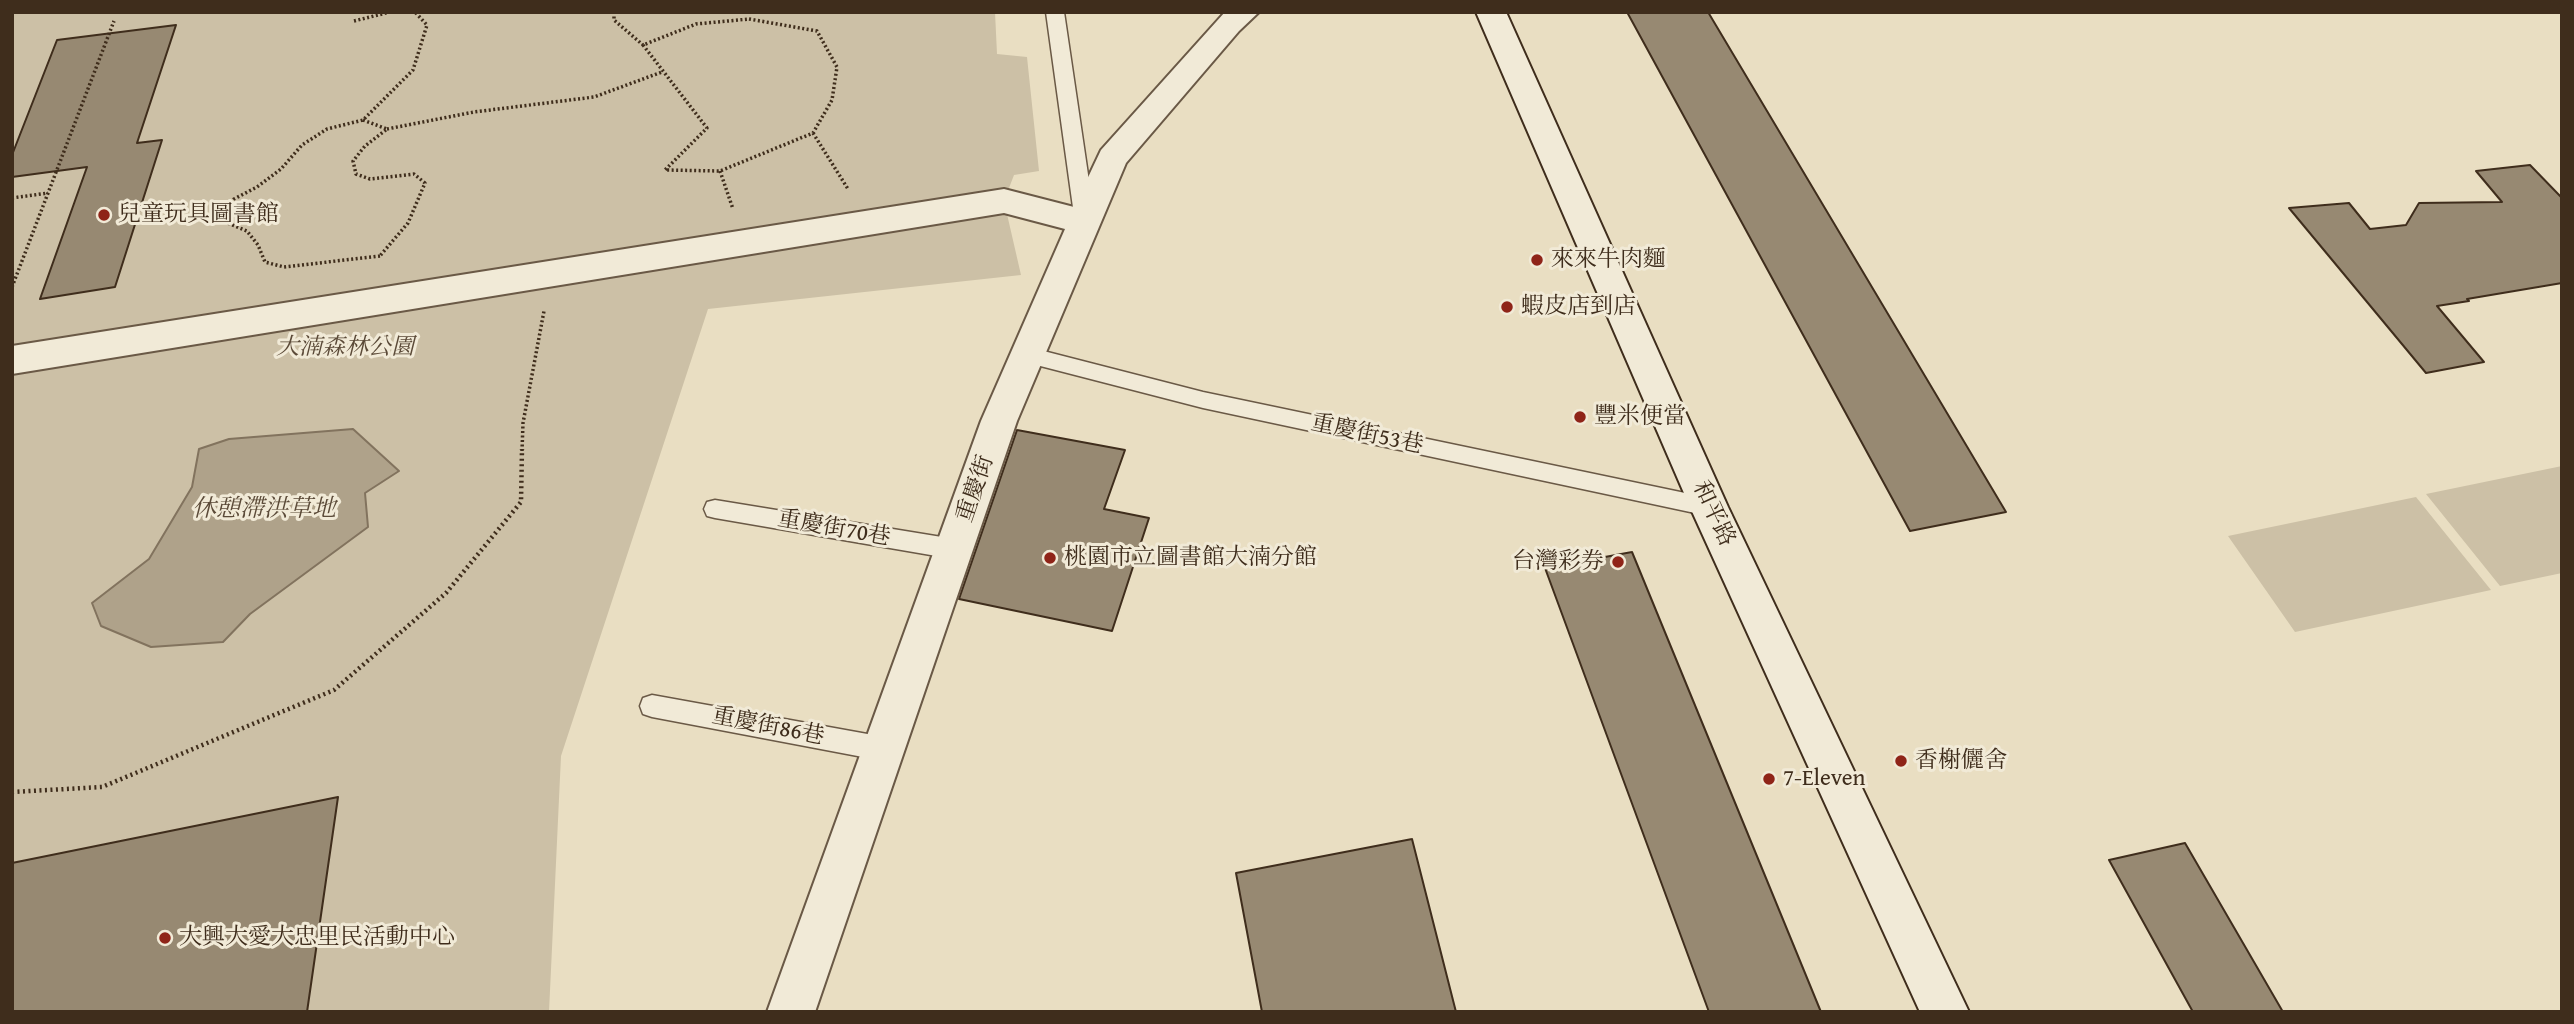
<!DOCTYPE html>
<html>
<head>
<meta charset="utf-8">
<style>
	body { margin:0 }
	#map { position:relative; width:2574px; height:1024px; overflow:hidden; background:#e9dec2; font-family:"Gentium Book Plus",serif }
	canvas { display:block }
	.frame { position:absolute; inset:0; border:14px solid #3f2d1c; pointer-events:none }
</style>
</head>
<body>
<div id="map">
<canvas width="2574" height="1024"></canvas>
<div class="frame"></div>
</div>
<script>
const c = document.querySelector('canvas').getContext('2d');
c.lineJoin = 'round';
function fill(path, color) { c.fillStyle = color; c.fill(path, 'evenodd'); }
const poly = rows => new Path2D(rows.map(r => 'M' + r).join(''));
function strokePath(path, color, width, dash) { c.strokeStyle = color; c.lineWidth = width; c.lineCap = dash ? 'butt' : 'round'; c.setLineDash(dash || []); c.stroke(path); }
function write(font, color, halo, rows, align = 'center') {
  c.font = font + ' "Gentium Book Plus","Noto Serif TC",serif'; c.lineWidth = 6; c.setLineDash([]); c.textBaseline = 'middle'; c.strokeStyle = halo; c.fillStyle = color; for (const [text, x, y, turn = 0] of rows) {
    c.save(); c.translate(x, y); c.rotate((+turn || 0) * Math.PI / 180); c.textAlign = isNaN(turn) ? turn : align; if (halo) c.strokeText(text, 0, 0); c.fillText(text, 0, 0); c.restore();
  }
}
fill(poly([
	[12,12,995,12,997,54,1027,57,1039,171,1014,175,1004,201,1021,275,708,309,561,756,549,1012,12,1012],
	[2562,466,2562,573,2500,586,2426,494],
	[2416,497,2491,590,2295,632,2228,536]
]), '#ccc0a6');
const water = poly([
	[353,429,399,471,365,493,368,527,250,614,223,642,151,647,101,626,92,603,149,559,192,487,199,449,229,439,353,429]
]);
fill(water, '#afa28a');
strokePath(water, '#82735e', 2);
const building = poly([
	[1627,12,1708,12,2006,512,1910,531,1627,12],
	[176,25,137,143,162,140,115,287,40,299,87,167,12,177,12,155,57,40,176,25],
	[2530,165,2562,198,2562,283,2467,299,2469,301,2437,306,2484,362,2426,373,2289,208,2349,203,2370,229,2406,225,2419,203,2502,202,2476,171,2530,165],
	[1017,430,1125,450,1104,509,1149,518,1112,631,959,599,1017,430],
	[1632,552,1821,1012,1709,1012,1545,568,1632,552],
	[338,797,307,1012,12,1012,12,863,338,797],
	[1412,839,1456,1012,1262,1012,1236,873,1412,839],
	[2185,843,2283,1012,2193,1012,2109,860,2185,843]
]);
fill(building, '#978972');
strokePath(building, '#3f2d1c', 2);
const lane = poly([
	[1046,12,1064,12,1095,222,1092,227,1085,229,1078,227,1075,222,1046,12],
	[1028,347,1203,392,1709,498,1717,500,1720,507,1717,514,1709,516,1203,408,1021,361,1017,355,1021,349,1028,347],
	[715,500,954,539,962,542,966,549,962,556,954,559,715,518,707,516,704,509,707,502,715,500],
	[652,695,884,737,893,741,897,749,893,757,884,761,652,717,643,714,640,706,643,698,652,695]
]);
const street = poly([
	[1225,12,1259,12,1239,31,1126,163,1017,421,815,1012,767,1012,981,421,1065,229,1004,213,12,374,12,346,1004,189,1074,207,1101,150,1225,12]
]);
const secondary = poly([
	[1476,12,1506,12,1728,507,1969,1012,1920,1012,1690,507,1476,12]
]);
strokePath(lane, '#6a5946', 3);
strokePath(street, '#6a5946', 4);
strokePath(secondary, '#3f2d1c', 4);
strokePath(poly([
	[614,12,614,20,643,45],
	[749,19,817,31,837,67,832,100,813,133,720,171,665,170,707,128,643,45,696,24,749,19],
	[354,21,390,12],
	[363,120,387,129,365,146,353,161,356,174,370,179,414,174,425,183,408,223,379,257],
	[387,129,474,112,594,97,662,72],
	[813,133,848,189],
	[720,171,733,209],
	[12,198,48,193],
	[380,256,284,267,265,262,258,245,247,231,228,223,222,212,234,199,257,187,281,169,302,145,327,129,363,120,413,70,427,25,415,12],
	[12,287,114,21],
	[522,451,523,423,544,311]
]), '#3f2d1c', 3.5, [2, 2.5]);
strokePath(poly([
	[12,792,102,787,334,690,446,593,521,502,522,449]
]), '#3f2d1c', 4.5, [2, 3.5]);
fill(lane, '#f1ead7');
fill(street, '#f1ead7');
fill(secondary, '#f1ead7');
for (const [x, y, r, color] of [
	[104,215,7,"#8f2418"],
	[1537,260,7,"#8f2418"],
	[1507,307,7,"#8f2418"],
	[1580,417,7,"#8f2418"],
	[1050,558,7,"#8f2418"],
	[1618,562,7,"#8f2418"],
	[1901,761,7,"#8f2418"],
	[1769,779,7,"#8f2418"],
	[165,938,7,"#8f2418"]
]) { const dot = new Path2D(); dot.arc(x, y, r, 0, 2 * Math.PI); c.fillStyle = color; c.fill(dot); strokePath(dot, '#f1ead7', 2.5); }
write('23px', '#3f2d1c', '#f1ead7', [
	["兒童玩具圖書館",118,215],
	["來來牛肉麵",1551,260],
	["蝦皮店到店",1521,307],
	["豐米便當",1594,417],
	["桃園市立圖書館大湳分館",1064,558],
	["台灣彩券",1604,562,"right"],
	["香榭儷舍",1915,761],
	["7-Eleven",1783,779],
	["大興大愛大忠里民活動中心",179,938]
], 'left');
write('italic 23px', '#5b4a38', '#f1ead7', [
	["大湳森林公園",345,348]
]);
write('23px', '#3f2d1c', '#f1ead7', [
	["重慶街53巷",1367,435,12],
	["重慶街",976,489,-71],
	["和平路",1713,514,65],
	["重慶街70巷",834,529,10],
	["重慶街86巷",768,727,11]
]);
write('italic 24px', '#5b4a38', '#f1ead7', [
	["休憩滯洪草地",264,510]
]);
</script>
</body>
</html>
